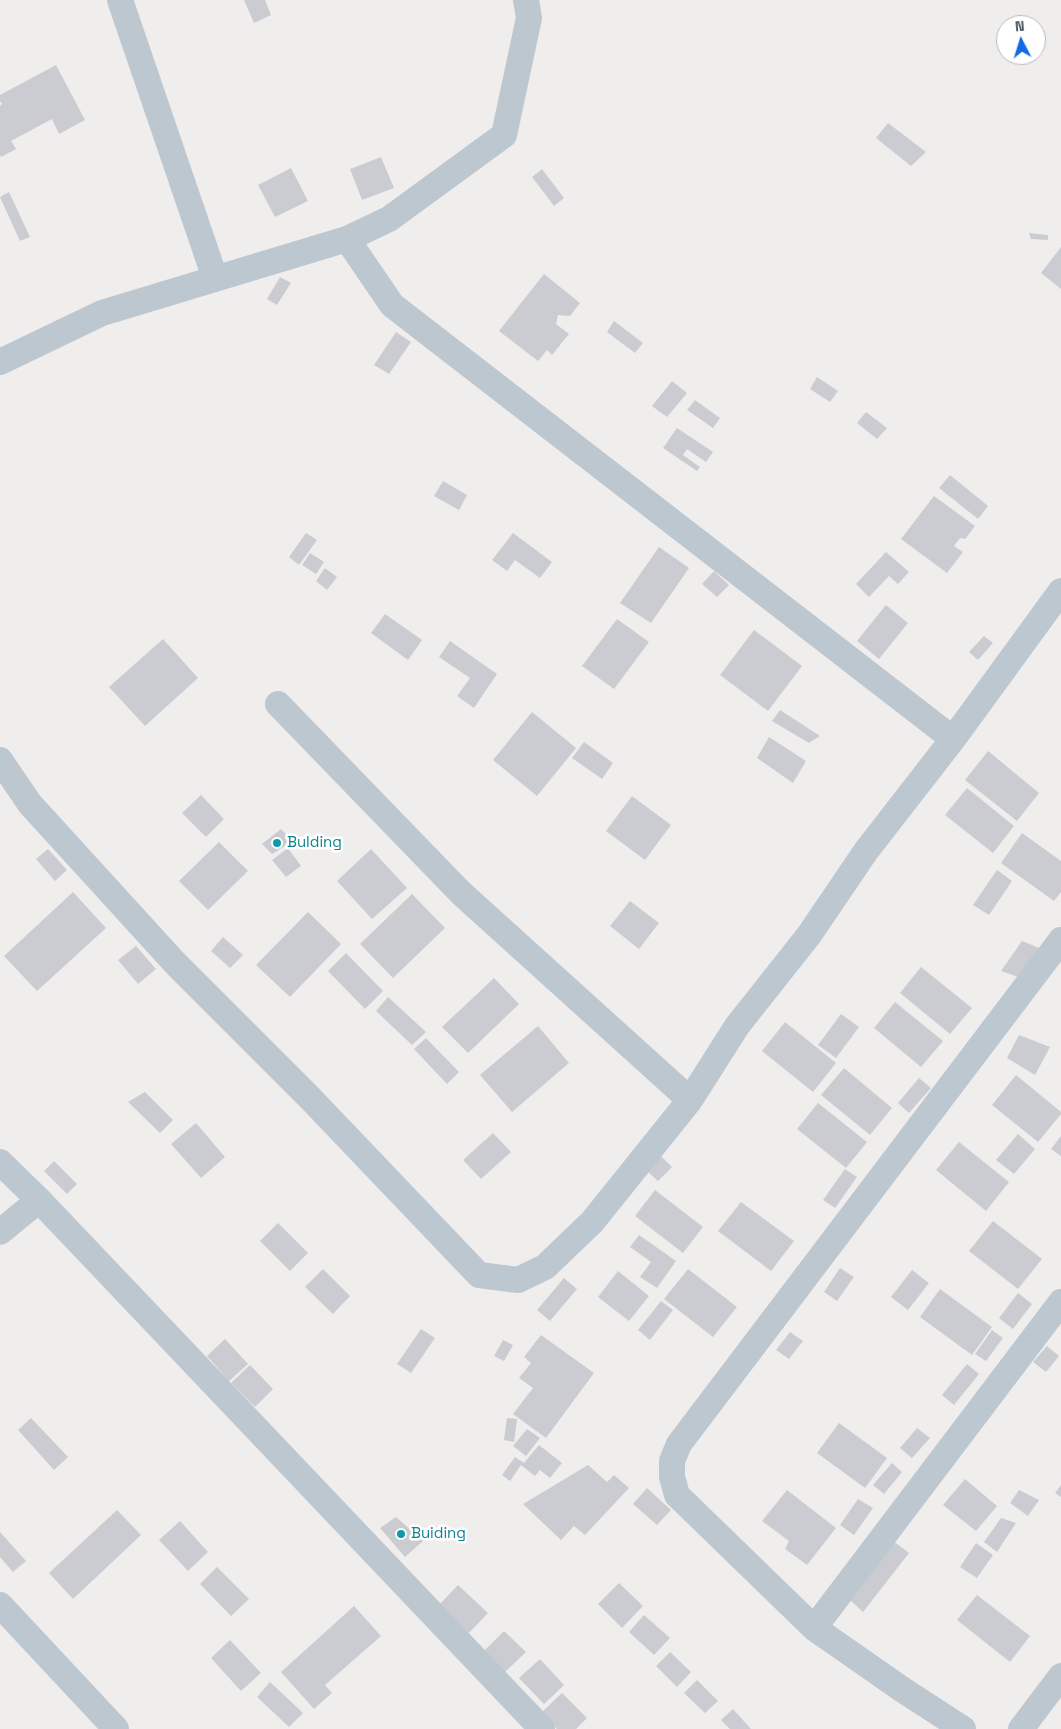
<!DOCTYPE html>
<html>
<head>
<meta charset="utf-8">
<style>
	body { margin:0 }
	#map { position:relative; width:1061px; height:1729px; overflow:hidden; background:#f0eded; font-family:"Space Grotesk",sans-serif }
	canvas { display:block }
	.north { position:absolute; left:996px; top:15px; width:50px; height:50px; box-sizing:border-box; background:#fff; border:1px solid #b5b9bd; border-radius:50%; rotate:355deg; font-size:14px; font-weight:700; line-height:20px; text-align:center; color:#45505b }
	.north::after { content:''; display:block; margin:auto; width:18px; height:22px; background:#1668e2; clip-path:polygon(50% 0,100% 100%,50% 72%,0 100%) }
</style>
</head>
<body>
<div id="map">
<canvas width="1061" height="1729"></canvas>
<div class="north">N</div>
</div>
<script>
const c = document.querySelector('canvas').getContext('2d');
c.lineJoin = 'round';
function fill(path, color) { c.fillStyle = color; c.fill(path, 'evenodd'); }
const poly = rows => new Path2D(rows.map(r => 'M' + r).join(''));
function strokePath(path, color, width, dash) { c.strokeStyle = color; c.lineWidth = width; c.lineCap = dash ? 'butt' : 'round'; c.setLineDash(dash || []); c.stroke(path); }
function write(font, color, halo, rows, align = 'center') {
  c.font = font + ' "Space Grotesk",sans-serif'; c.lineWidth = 5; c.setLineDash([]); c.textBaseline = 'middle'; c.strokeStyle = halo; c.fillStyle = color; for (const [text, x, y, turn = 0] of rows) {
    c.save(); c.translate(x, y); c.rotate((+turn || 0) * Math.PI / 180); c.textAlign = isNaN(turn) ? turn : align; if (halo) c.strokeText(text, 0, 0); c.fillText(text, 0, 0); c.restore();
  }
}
fill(poly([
	[244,0,265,0,271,15,254,23],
	[56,65,85,120,59,134,52,119,11,141,16,149,1,157,0,154,0,106,2,104,0,101,0,95],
	[888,123,926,152,911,166,876,138],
	[381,157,394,188,362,200,350,169],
	[291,168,308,201,275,217,258,185],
	[542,169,564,198,554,206,532,177],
	[9,192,30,237,20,241,0,197],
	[1029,233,1048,235,1048,240,1031,239],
	[1061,247,1061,289,1041,273],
	[544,274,580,303,570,316,558,315,556,324,569,334,552,355,547,350,538,361,499,331],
	[280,277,291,283,277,305,267,299],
	[614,321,643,343,635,353,607,332],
	[396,332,411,342,389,374,374,365],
	[817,377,838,391,830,402,810,389],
	[672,381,687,393,667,417,652,406],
	[695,400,720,418,713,428,687,410],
	[866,412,887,428,877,439,857,423],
	[677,428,713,452,706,462,687,449,683,455,700,467,697,471,663,448],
	[950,475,988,506,978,519,939,488],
	[443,481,467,495,459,510,434,496],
	[934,496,975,526,965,539,960,538,954,546,963,552,947,573,901,539],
	[306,533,317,540,299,565,289,557],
	[513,533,552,562,540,578,515,560,507,571,492,560],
	[659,547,689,568,651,623,620,603],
	[886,552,909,572,898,584,889,576,869,597,856,584],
	[310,553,324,562,316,574,302,565],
	[325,568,337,577,327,590,316,581],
	[714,571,729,585,717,597,702,584],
	[886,605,908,623,879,659,857,641],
	[385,614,422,640,408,660,371,633],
	[617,619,649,642,614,689,582,666],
	[754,630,802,666,768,711,720,675],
	[984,636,993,643,978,660,969,652],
	[163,639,198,678,145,726,109,687],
	[450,641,497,674,474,708,457,696,470,678,439,657],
	[780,710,820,736,809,743,772,721],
	[532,712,576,748,537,796,493,760],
	[769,737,806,761,793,783,757,758],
	[584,742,613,763,602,779,572,758],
	[988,751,1039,793,1017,821,965,780],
	[967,788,1014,826,993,853,945,815],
	[201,795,224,819,206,837,182,813],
	[632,796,671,825,645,860,606,831],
	[281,829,293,841,272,854,262,844],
	[1022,833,1061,861,1061,892,1054,901,1001,863],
	[219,842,248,871,208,910,179,881],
	[288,848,301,866,286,877,272,860],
	[48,849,67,870,55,881,36,859],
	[371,849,407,888,372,919,337,881],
	[997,870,1012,881,989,915,973,905],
	[73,892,106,928,37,991,4,956],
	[412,894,445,928,393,978,360,944],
	[630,901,659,923,639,949,610,926],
	[308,912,341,944,290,997,256,965],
	[223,937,243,955,230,968,211,951],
	[1022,941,1042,949,1021,978,1001,971],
	[136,946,156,969,138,984,118,960],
	[346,953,383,991,365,1009,328,971],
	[921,967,972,1008,950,1034,900,993],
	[494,978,519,1004,468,1053,442,1027],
	[388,997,426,1032,412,1045,376,1011],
	[895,1002,943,1041,921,1067,874,1028],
	[841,1014,859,1027,836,1058,818,1045],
	[785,1022,836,1063,813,1092,762,1051],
	[538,1026,569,1063,512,1112,480,1075],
	[1019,1035,1050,1047,1035,1075,1007,1058],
	[426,1038,459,1072,447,1084,414,1049],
	[844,1068,892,1108,870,1135,821,1095],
	[1016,1075,1061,1112,1061,1114,1038,1142,992,1105],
	[919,1078,931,1088,909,1113,898,1103],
	[145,1092,173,1120,160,1133,128,1102],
	[818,1103,867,1142,846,1168,797,1129],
	[196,1123,225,1157,201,1178,171,1144],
	[493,1133,511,1152,481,1179,463,1160],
	[1018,1134,1035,1149,1014,1174,996,1160],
	[1061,1136,1061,1156,1051,1149],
	[959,1142,1009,1182,986,1211,936,1170],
	[660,1155,672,1167,658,1181,645,1169],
	[54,1161,77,1184,67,1194,44,1171],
	[845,1169,857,1177,835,1208,823,1200],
	[655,1190,703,1227,683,1253,635,1216],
	[741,1202,794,1241,771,1271,718,1231],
	[993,1221,1042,1259,1018,1289,969,1251],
	[278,1223,308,1253,290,1271,260,1241],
	[639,1235,676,1261,657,1288,640,1277,651,1262,630,1247],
	[840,1268,854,1277,837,1301,824,1292],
	[323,1269,350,1296,333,1314,305,1287],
	[688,1269,737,1307,713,1337,664,1299],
	[912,1270,929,1283,908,1310,891,1297],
	[618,1271,649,1296,629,1321,598,1297],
	[564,1278,577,1289,550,1321,537,1310],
	[940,1289,992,1327,972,1355,920,1317],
	[1018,1293,1032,1304,1013,1329,999,1318],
	[661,1301,673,1310,650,1340,638,1330],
	[421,1329,435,1338,411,1373,397,1364],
	[992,1330,1003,1338,986,1361,975,1354],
	[790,1332,803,1341,789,1359,776,1350],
	[541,1335,594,1373,546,1438,513,1414,533,1388,519,1378,531,1363,524,1357],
	[225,1339,248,1364,229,1381,207,1356],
	[503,1340,513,1345,504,1361,494,1356],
	[1047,1346,1059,1356,1046,1372,1033,1362],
	[967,1364,979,1374,954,1405,942,1395],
	[250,1365,273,1389,255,1407,231,1383],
	[31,1418,68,1457,54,1470,18,1430],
	[507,1418,517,1419,514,1442,504,1440],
	[839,1423,887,1458,865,1488,817,1453],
	[917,1428,930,1438,912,1458,900,1448],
	[527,1429,540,1438,526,1456,513,1446],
	[539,1445,562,1463,550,1478,540,1470,535,1476,521,1465,510,1481,502,1475,515,1457,524,1463],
	[892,1463,902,1472,884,1494,873,1485],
	[588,1465,607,1482,614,1475,629,1488,585,1535,574,1526,561,1540,523,1504],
	[965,1479,997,1506,976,1531,943,1505],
	[1061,1485,1061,1497,1055,1493],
	[647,1488,671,1510,657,1525,633,1504],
	[787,1490,836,1528,807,1565,785,1549,789,1541,762,1521],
	[1019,1490,1039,1500,1028,1516,1010,1503],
	[858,1499,873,1508,854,1535,840,1525],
	[117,1510,141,1535,73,1599,49,1573],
	[396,1517,423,1541,405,1557,380,1528],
	[1001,1518,1016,1523,997,1552,984,1542],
	[180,1521,208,1552,188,1571,159,1540],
	[0,1532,26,1561,13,1572,0,1557],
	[893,1541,909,1553,863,1612,849,1599],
	[976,1543,993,1555,977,1578,960,1567],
	[217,1567,249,1599,231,1616,200,1584],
	[619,1583,643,1606,622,1628,598,1604],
	[458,1585,488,1613,469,1633,439,1605],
	[977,1595,1030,1636,1010,1662,957,1620],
	[354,1606,381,1636,325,1685,332,1693,314,1709,281,1672],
	[644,1615,670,1638,654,1655,629,1632],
	[504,1631,526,1652,505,1672,484,1651],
	[230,1640,261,1673,241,1691,211,1658],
	[670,1652,691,1672,677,1687,656,1666],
	[540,1659,564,1685,544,1704,519,1678],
	[697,1680,718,1701,705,1713,684,1693],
	[270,1682,303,1713,289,1727,257,1697],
	[562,1693,587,1718,576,1729,557,1729,541,1713],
	[733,1709,751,1729,730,1729,721,1720]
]), '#caccd2');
strokePath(poly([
	[120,0,215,278],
	[347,239,392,305,953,739],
	[0,362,102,313,347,239,389,219,504,135,529,18,526,0],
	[278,704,461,893,690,1100],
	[0,760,30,804,175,963,310,1098,479,1275,518,1280,545,1267,592,1222,690,1100,737,1026,809,935,866,851,953,739,1061,591],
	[0,1162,39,1200,542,1729],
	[0,1232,39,1200],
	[0,1605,116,1729],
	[814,1628,1061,1302],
	[963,1729,903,1690,814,1628,677,1495,672,1477,672,1461,679,1444,1061,940],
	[1021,1729,1061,1676]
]), '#bdc7d0', 26);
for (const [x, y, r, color] of [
	[277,843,5,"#0f9aa8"],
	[401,1534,5,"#0f9aa8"]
]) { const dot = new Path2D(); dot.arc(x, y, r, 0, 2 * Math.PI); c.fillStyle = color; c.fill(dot); strokePath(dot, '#fff', 2); }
write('15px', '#0d838f', '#fff', [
	["Bulding",287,843],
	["Buiding",411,1534]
], 'left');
</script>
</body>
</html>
